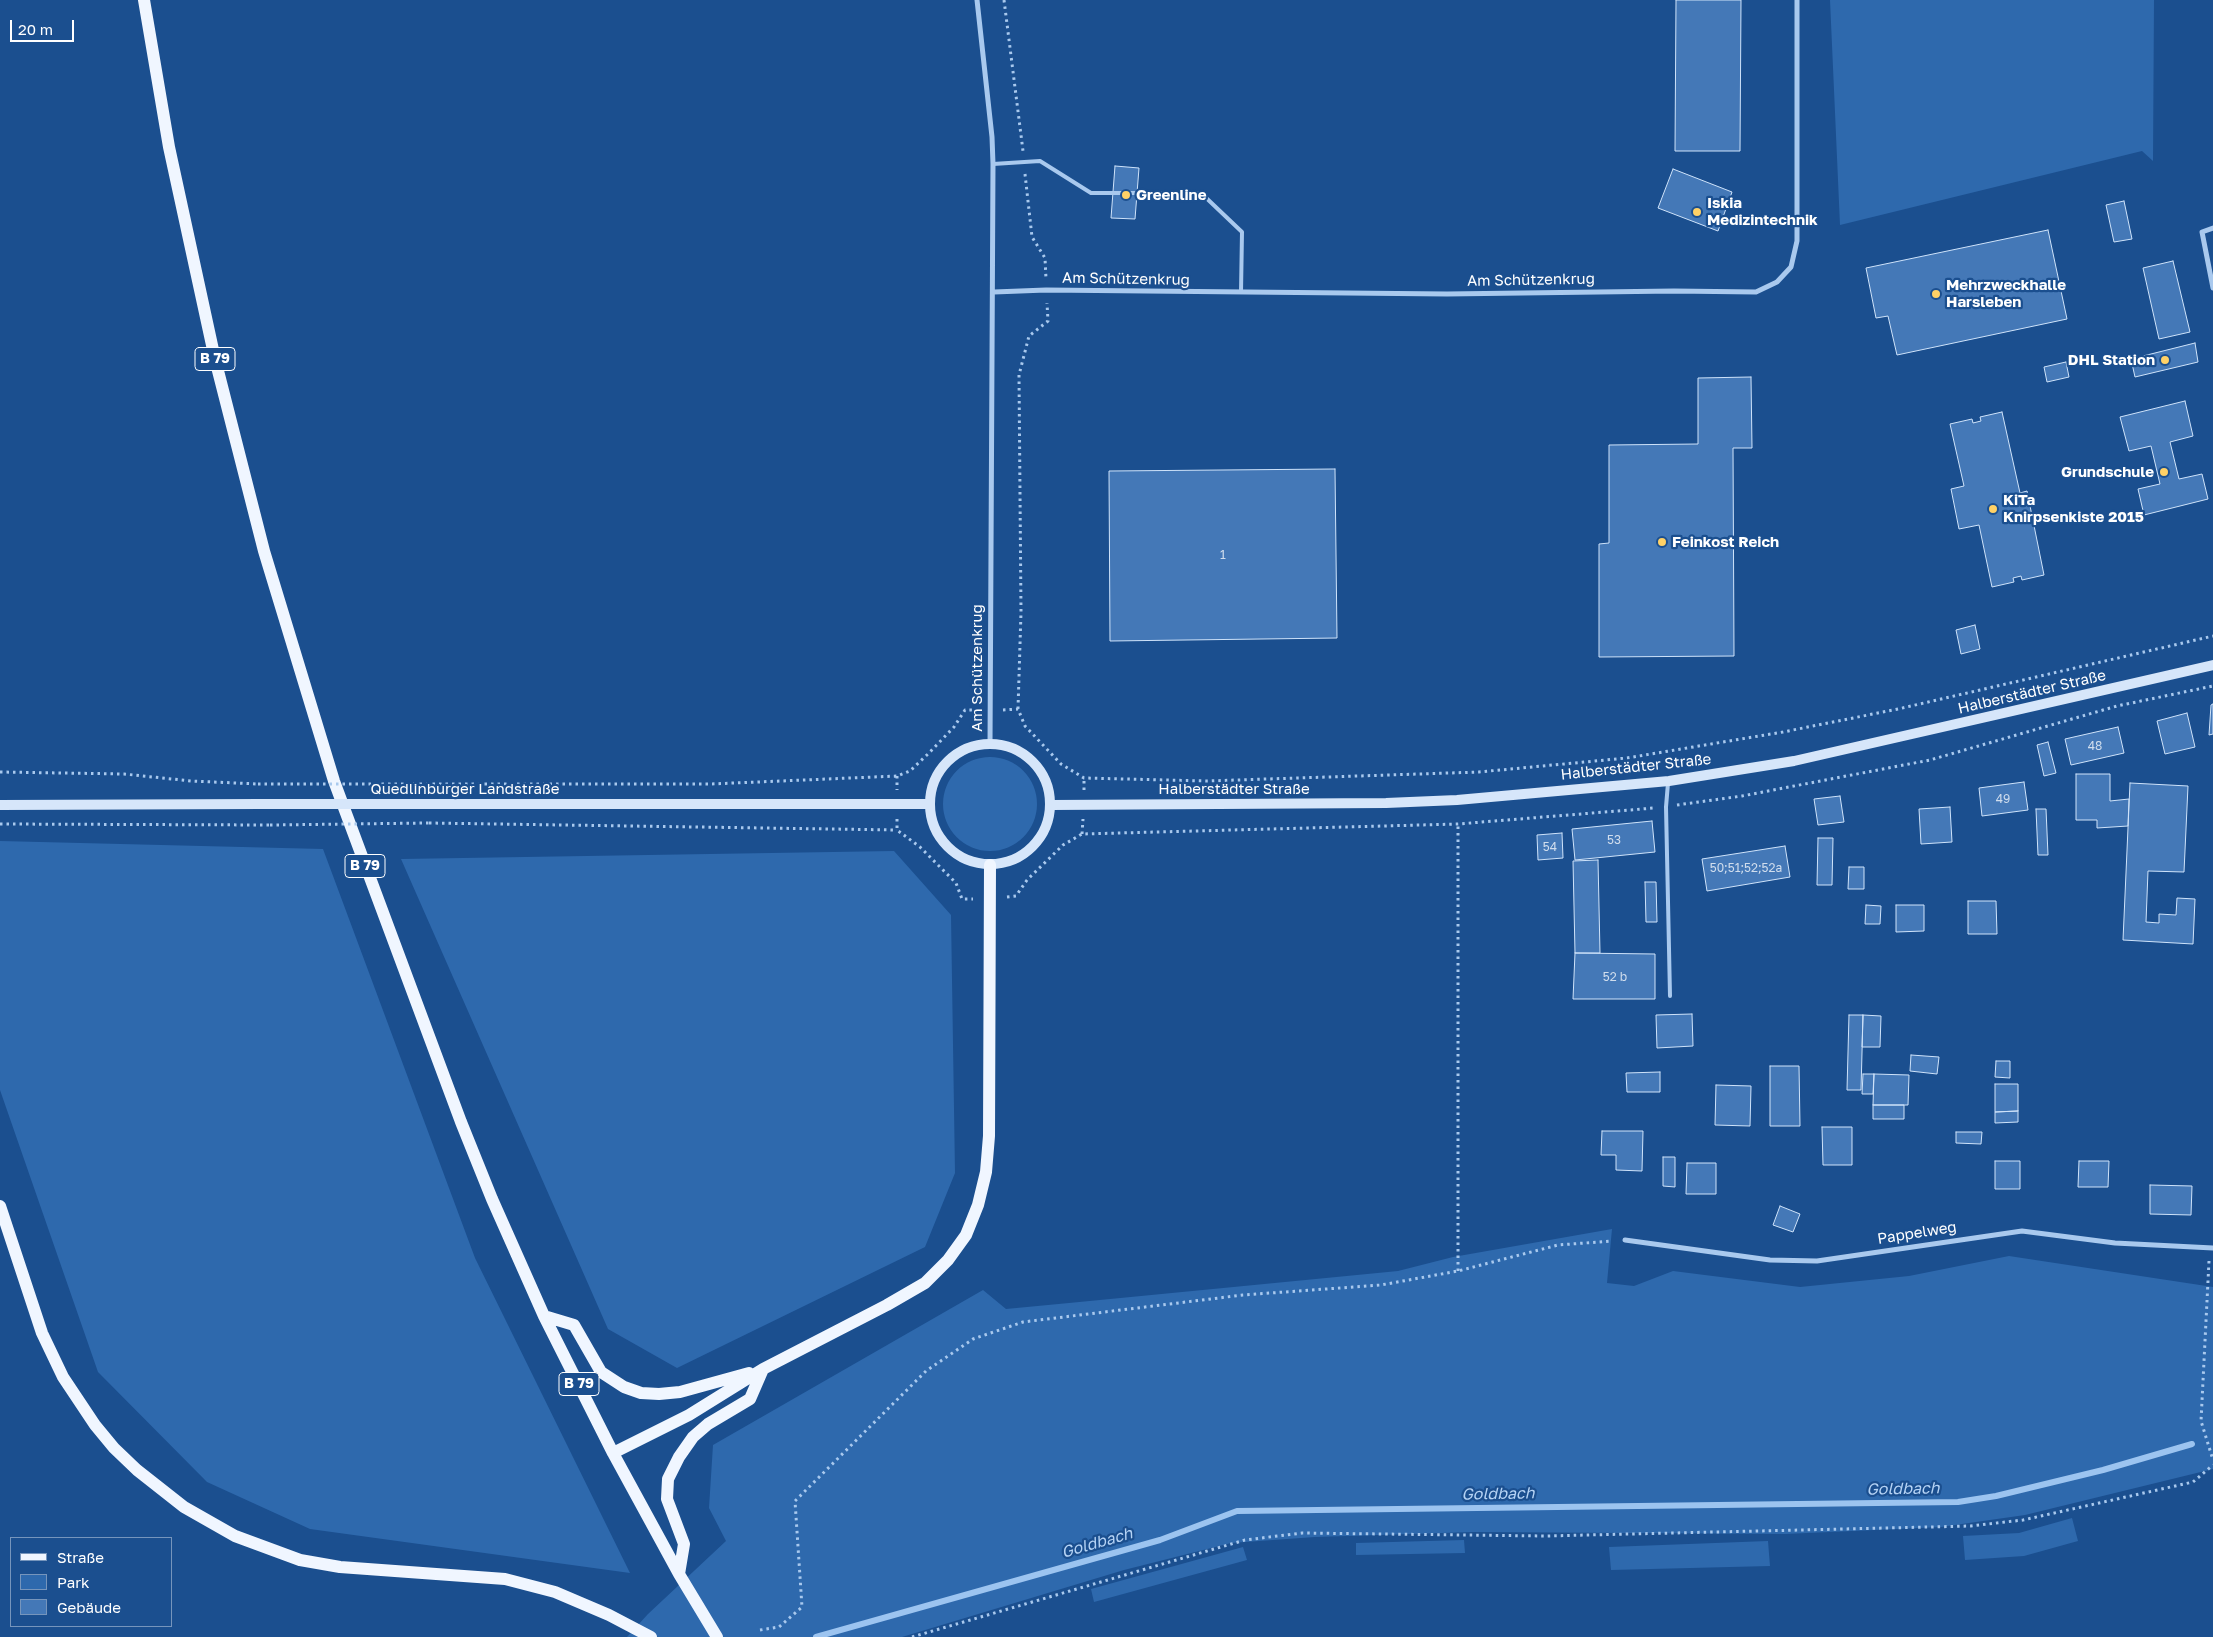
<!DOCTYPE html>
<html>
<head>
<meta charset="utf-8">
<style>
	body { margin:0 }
	#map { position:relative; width:2213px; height:1637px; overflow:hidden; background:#1b4f8f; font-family:"Golos Text",sans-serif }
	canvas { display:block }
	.legend { position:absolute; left:10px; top:1537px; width:162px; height:90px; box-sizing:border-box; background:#1b4f8f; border:1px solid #7695bc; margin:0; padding:6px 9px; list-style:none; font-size:15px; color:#fff }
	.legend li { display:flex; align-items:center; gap:10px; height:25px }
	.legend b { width:25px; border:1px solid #7695bc }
	.scale { position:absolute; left:10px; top:20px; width:64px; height:22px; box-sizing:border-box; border:2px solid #fff; border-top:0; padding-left:6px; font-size:15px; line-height:18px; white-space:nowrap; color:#fff; -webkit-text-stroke:4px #1b4f8f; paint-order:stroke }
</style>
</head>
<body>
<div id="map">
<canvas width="2213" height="1637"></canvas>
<ul class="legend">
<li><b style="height:6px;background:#f0f6ff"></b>Straße</li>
<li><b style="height:14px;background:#2e69ad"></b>Park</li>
<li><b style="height:14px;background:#4478b7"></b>Gebäude</li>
</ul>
<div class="scale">20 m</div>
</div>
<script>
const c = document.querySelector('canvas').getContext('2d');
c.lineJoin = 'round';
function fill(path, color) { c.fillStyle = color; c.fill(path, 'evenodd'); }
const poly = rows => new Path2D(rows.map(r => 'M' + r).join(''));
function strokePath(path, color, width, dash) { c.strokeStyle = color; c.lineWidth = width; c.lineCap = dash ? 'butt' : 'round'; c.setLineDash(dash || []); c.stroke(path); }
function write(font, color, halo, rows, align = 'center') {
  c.font = font + ' "Golos Text",sans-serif'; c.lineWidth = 4.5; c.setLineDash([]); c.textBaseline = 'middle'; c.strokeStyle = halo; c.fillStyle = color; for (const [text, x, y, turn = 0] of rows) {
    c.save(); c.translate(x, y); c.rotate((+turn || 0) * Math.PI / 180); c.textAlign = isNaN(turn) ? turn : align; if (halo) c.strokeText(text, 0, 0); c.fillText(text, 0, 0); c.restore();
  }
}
fill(poly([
	[1830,0,2154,0,2153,161,2142,151,1840,225],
	'943 804a47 47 0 1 1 94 0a47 47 0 1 1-94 0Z',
	[0,841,323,849,475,1258,630,1573,310,1529,207,1482,98,1372,0,1090],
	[894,851,951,915,955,1173,925,1247,677,1368,608,1329,401,859],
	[1612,1229,1607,1283,1634,1286,1673,1271,1800,1287,1909,1276,2009,1256,2213,1287,2213,1469,2025,1515,1941,1527,1785,1534,1473,1532,1315,1537,1231,1543,1124,1570,902,1637,627,1637,648,1614,726,1541,709,1508,713,1445,983,1290,1006,1309,1069,1303,1398,1271,1453,1257],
	[2072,1518,2078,1541,2024,1556,1965,1560,1963,1536,2019,1533],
	[1464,1540,1465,1553,1356,1555,1356,1543],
	[1768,1541,1770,1566,1611,1570,1609,1547],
	[1243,1547,1247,1560,1094,1602,1091,1589]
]), '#2e69ad');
strokePath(poly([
	[816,1637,1160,1540,1237,1511,1958,1502,1996,1496,2103,1470,2192,1444]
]), '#9cc4f0', 6);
const building = poly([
	[1676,0,1741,0,1740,151,1675,151,1676,0],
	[1115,166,1139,168,1135,219,1111,218,1115,166],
	[1673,169,1732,192,1718,231,1658,208,1673,169],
	[2124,201,2132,239,2114,242,2106,205,2124,201],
	[2048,230,2067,319,1897,355,1888,316,1876,318,1866,268,2048,230],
	[2173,261,2190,332,2159,339,2143,268,2173,261],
	[2195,343,2198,362,2135,377,2131,359,2195,343],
	[2066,362,2069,377,2047,382,2044,367,2066,362],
	[1751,377,1752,448,1733,448,1734,656,1599,657,1599,544,1609,543,1609,445,1698,444,1698,378,1751,377],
	[2185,401,2193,436,2170,442,2179,479,2202,474,2208,499,2144,515,2138,489,2160,484,2151,446,2129,451,2120,417,2185,401],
	[2002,412,2020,493,2027,491,2044,575,2022,580,2021,576,2013,578,2014,582,1992,587,1979,525,1959,529,1951,489,1964,486,1950,424,1972,419,1973,423,1981,421,1980,417,2002,412],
	[1335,469,1337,638,1110,641,1109,471,1335,469],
	[1975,625,1980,649,1961,654,1956,630,1975,625],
	[2213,704,2213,734,2209,735,2211,705,2213,704],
	[2187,713,2195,747,2165,754,2157,721,2187,713],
	[2118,727,2124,753,2071,765,2065,739,2118,727],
	[2048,742,2056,773,2044,776,2037,745,2048,742],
	[2076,774,2110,774,2110,801,2129,799,2128,826,2097,828,2097,820,2076,820,2076,774],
	[2024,782,2028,810,1982,816,1979,788,2024,782],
	[2130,783,2188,786,2184,872,2148,871,2146,922,2159,923,2159,914,2176,915,2177,898,2195,899,2193,944,2123,940,2130,783],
	[1840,796,1844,822,1818,825,1814,799,1840,796],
	[1950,807,1952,842,1921,844,1919,809,1950,807],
	[2036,809,2046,809,2048,855,2038,855,2036,809],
	[1652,821,1655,852,1575,860,1572,829,1652,821],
	[1562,833,1563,858,1538,860,1537,835,1562,833],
	[1818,838,1833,838,1832,885,1817,885,1818,838],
	[1785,846,1790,877,1707,891,1702,859,1785,846],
	[1598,860,1600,953,1575,953,1573,861,1598,860],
	[1849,867,1864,867,1864,889,1848,889,1849,867],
	[1645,882,1656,882,1657,922,1646,922,1645,882],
	[1968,901,1996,901,1997,934,1968,934,1968,901],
	[1866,905,1881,906,1880,924,1865,924,1866,905],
	[1896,905,1924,905,1924,931,1896,932,1896,905],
	[1575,953,1655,954,1655,999,1573,999,1575,953],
	[1692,1014,1693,1046,1657,1048,1656,1015,1692,1014],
	[1849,1015,1863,1015,1861,1090,1847,1090,1849,1015],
	[1863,1015,1881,1016,1880,1047,1862,1047,1863,1015],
	[1911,1055,1939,1057,1937,1074,1910,1071,1911,1055],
	[1996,1061,2010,1061,2010,1078,1995,1077,1996,1061],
	[1770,1066,1799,1066,1800,1126,1770,1126,1770,1066],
	[1660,1072,1660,1092,1627,1092,1626,1073,1660,1072],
	[1863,1074,1874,1074,1873,1094,1862,1094,1863,1074],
	[1874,1074,1909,1075,1908,1105,1873,1105,1874,1074],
	[1995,1084,2018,1084,2018,1111,1995,1112,1995,1084],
	[1716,1085,1751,1086,1750,1126,1715,1125,1716,1085],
	[1873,1105,1904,1105,1904,1119,1873,1119,1873,1105],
	[2018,1111,2018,1122,1995,1123,1995,1112,2018,1111],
	[1822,1127,1852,1127,1852,1165,1823,1165,1822,1127],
	[1602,1131,1643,1131,1642,1171,1616,1170,1616,1155,1601,1155,1602,1131],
	[1956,1132,1982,1132,1981,1144,1956,1143,1956,1132],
	[1663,1157,1675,1157,1675,1187,1663,1186,1663,1157],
	[1995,1161,2020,1161,2020,1189,1995,1189,1995,1161],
	[2079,1161,2109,1161,2108,1187,2078,1187,2079,1161],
	[1687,1163,1716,1163,1716,1194,1686,1194,1687,1163],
	[2150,1185,2192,1186,2191,1215,2150,1214,2150,1185],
	[1780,1206,1800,1214,1793,1232,1773,1225,1780,1206]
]);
fill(building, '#4478b7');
strokePath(building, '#cfe3fa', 1);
strokePath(poly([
	[1004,0,1023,151],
	[1025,174,1032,237,1045,258,1046,279],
	[1018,709,1021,612,1019,375,1029,336,1048,321,1047,303],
	[1003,710,1018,709,1025,726,1061,764,1084,778,1207,781,1479,772,1627,758,1783,732,1898,709,2213,636],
	[0,772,124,774,191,781,258,784],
	[897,776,897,790],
	[413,784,711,784,897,776,910,771,928,754,954,727,965,710,979,710],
	[1084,790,1084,778],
	[1677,805,1742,796,1930,760,2117,706,2213,686],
	[897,819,897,830,920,847,956,883,962,899,973,899],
	[429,823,897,830],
	[0,824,270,825],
	[1082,834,1083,819],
	[1007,897,1016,896,1027,880,1063,845,1082,834,1458,824,1654,808],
	[2209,1261,2201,1421,2213,1460],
	[1458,1271,1458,824],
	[760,1630,779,1627,802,1607,795,1501,926,1371,973,1339,1023,1322,1243,1295,1381,1285,1458,1271,1558,1245,1612,1241],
	[912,1637,1245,1540,1302,1533,1545,1536,1971,1526,2023,1520,2193,1482,2213,1465]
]), '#a9c9ee', 3, [2.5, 4]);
strokePath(poly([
	[993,164,1040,161,1091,193,1201,193,1242,232,1241,292],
	[1668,783,1666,807,1670,996]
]), '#a9c9ee', 4);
strokePath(poly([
	[977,0,992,137,993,164,990,744],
	[2213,228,2202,232,2213,288],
	[994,292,1046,290,1447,294,1674,291,1756,292,1777,282,1791,267,1797,241,1797,0],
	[1625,1240,1770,1260,1817,1261,2022,1231,2115,1243,2213,1248]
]), '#a9c9ee', 5);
strokePath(poly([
	'930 804a60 60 0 1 1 120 0a60 60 0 1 1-120 0Z',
	[422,804,929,804],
	[0,805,260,804],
	[1051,805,1386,803,1457,800,1669,781,1794,761,2213,665]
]), '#d6e6fa', 10);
strokePath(poly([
	[144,0,169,147,215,359,264,551,334,781,461,1122,492,1199,544,1316,613,1453,679,1574,717,1637],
	[0,1206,42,1333,63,1377,95,1425,114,1448,137,1470,184,1507,235,1536,300,1560,340,1567,505,1579,555,1592,609,1615,651,1637],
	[544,1316,574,1325,601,1372,624,1387,641,1393,659,1394,680,1392,749,1373],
	[613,1453,689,1415,763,1369,887,1305,925,1283,948,1260,966,1235,978,1205,986,1172,989,1136,990,865],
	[679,1574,684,1544,667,1499,668,1479,679,1457,693,1437,708,1424,750,1399,763,1369]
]), '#f0f6ff', 12);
strokePath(poly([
	[258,784,413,784],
	[270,825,429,823]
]), '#a9c9ee', 3, [2.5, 4]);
strokePath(poly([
	[260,804,422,804]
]), '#d6e6fa', 10);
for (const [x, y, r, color] of [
	[1126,195,5,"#ffd166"],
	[1697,212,5,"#ffd166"],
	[1936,294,5,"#ffd166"],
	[2165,360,5,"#ffd166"],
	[2164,472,5,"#ffd166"],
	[1993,509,5,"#ffd166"],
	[1662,542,5,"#ffd166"]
]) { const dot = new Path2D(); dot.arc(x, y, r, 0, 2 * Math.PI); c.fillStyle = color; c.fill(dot); strokePath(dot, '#1b4f8f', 2); }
write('12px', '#d0dded', null, [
	["1",1223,555],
	["48",2095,746],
	["49",2003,799],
	["53",1614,840],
	["54",1550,847],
	["50;51;52;52a",1746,868],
	["52 b",1615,977]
]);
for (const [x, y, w] of [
	[215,359,40],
	[365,866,40],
	[579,1384,40]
]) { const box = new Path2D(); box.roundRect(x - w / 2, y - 11.5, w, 23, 4); c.fillStyle = '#1b4f8f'; c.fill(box); strokePath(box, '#fff', 1); }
write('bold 14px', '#fff', null, [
	["B 79",215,359],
	["B 79",365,866],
	["B 79",579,1384]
]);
write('bold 15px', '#fff', '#1b4f8f', [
	["Greenline",1136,195],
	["Iskia",1707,203],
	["Medizintechnik",1707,220],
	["Mehrzweckhalle",1946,285],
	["Harsleben",1946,302],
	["DHL Station",2155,360,"right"],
	["Grundschule",2154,472,"right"],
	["KiTa",2003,500],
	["Knirpsenkiste 2015",2003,517],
	["Feinkost Reich",1672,542]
], 'left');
write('15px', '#fff', '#1b4f8f', [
	["Am Schützenkrug",1126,279,1],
	["Am Schützenkrug",1531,280,-1],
	["Am Schützenkrug",977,668,-90],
	["Halberstädter Straße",2032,692,-13],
	["Halberstädter Straße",1636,767,-6],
	["Quedlinburger Landstraße",465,789],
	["Halberstädter Straße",1234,789],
	["Pappelweg",1917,1233,-9]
]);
write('italic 16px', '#b5d3f5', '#1b4f8f', [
	["Goldbach",1903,1489,-1],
	["Goldbach",1498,1494,-1],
	["Goldbach",1097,1543,-16]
]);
</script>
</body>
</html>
